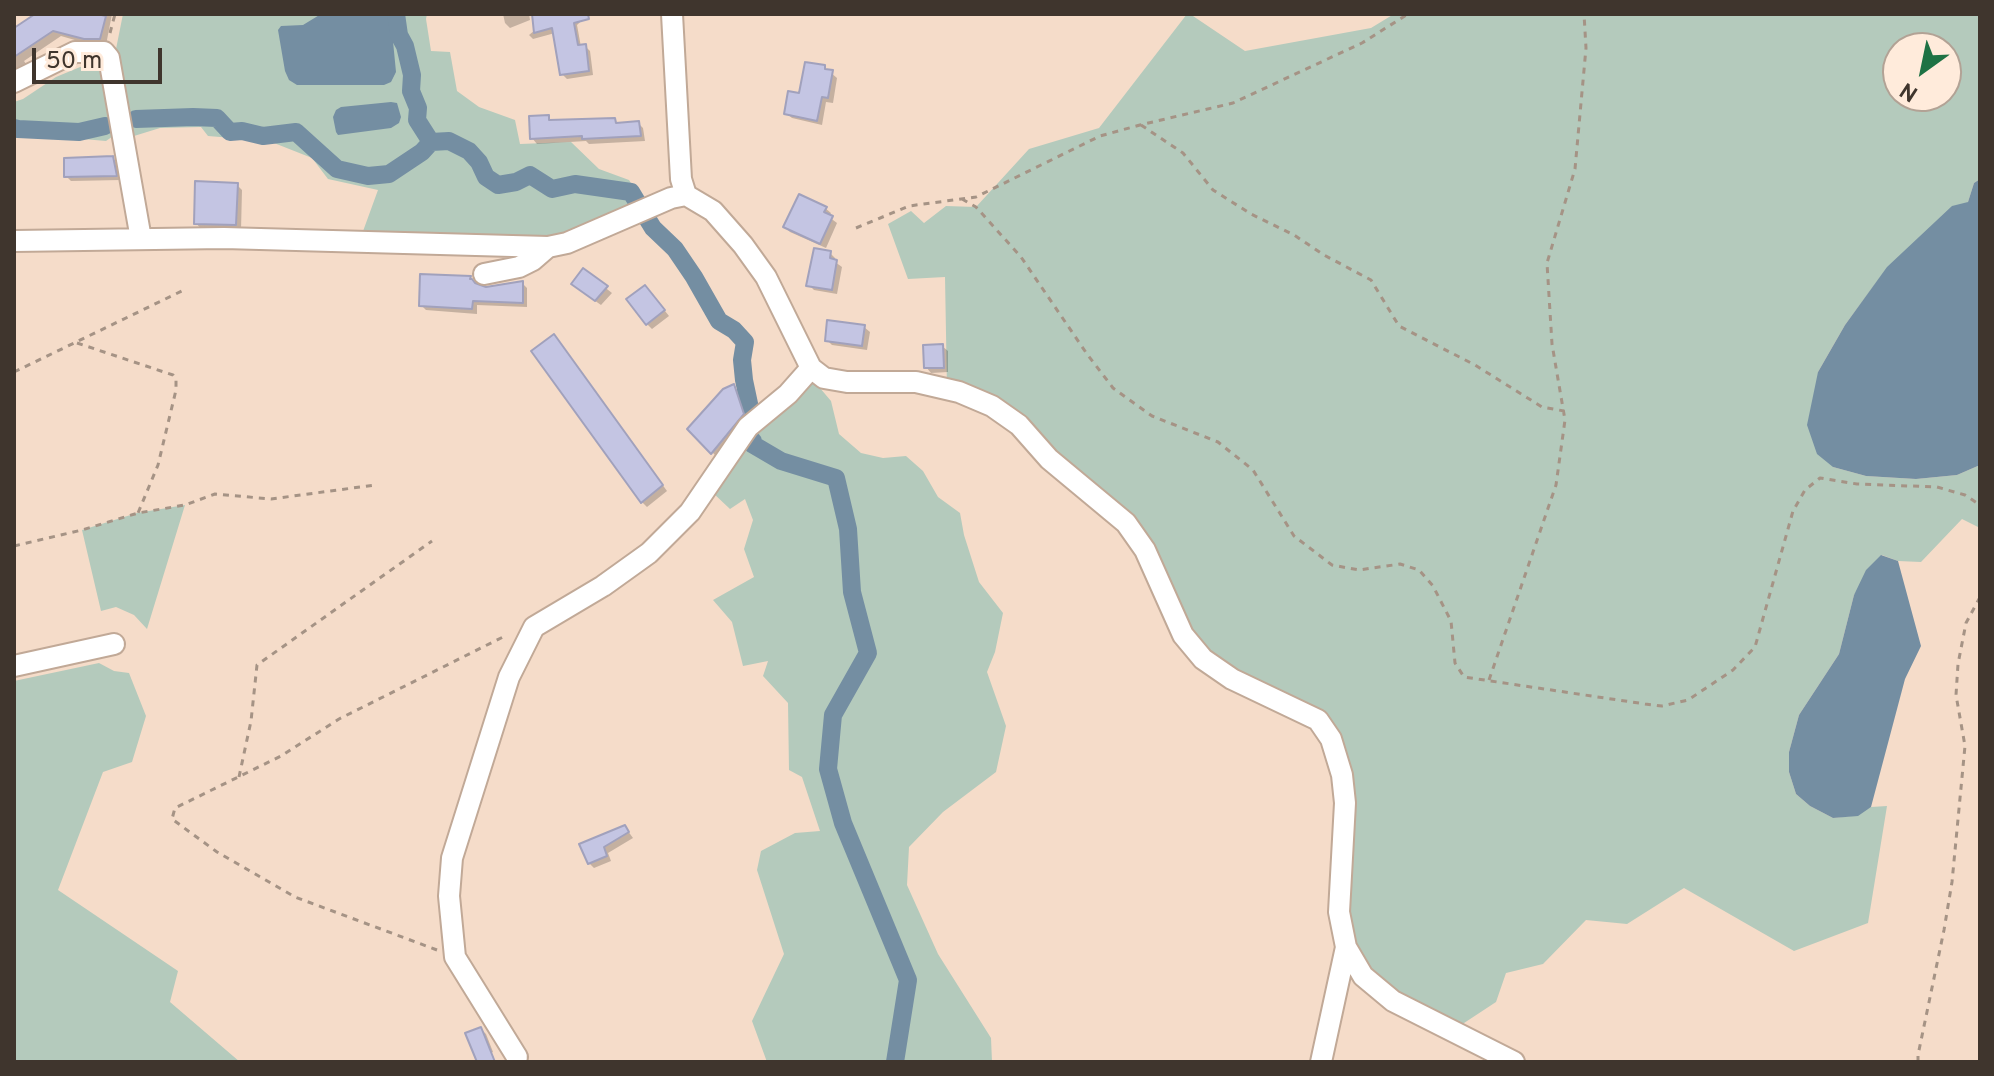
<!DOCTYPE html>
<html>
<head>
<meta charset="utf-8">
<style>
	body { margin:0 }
	#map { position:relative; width:1994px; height:1076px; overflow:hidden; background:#f5dcc9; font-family:Overpass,sans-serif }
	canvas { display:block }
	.frame { position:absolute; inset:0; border:16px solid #3f352d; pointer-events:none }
	.north { position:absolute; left:1882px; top:32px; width:80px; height:80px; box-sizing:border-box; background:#ffebdb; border:2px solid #b2a295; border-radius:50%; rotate:213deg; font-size:22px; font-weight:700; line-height:32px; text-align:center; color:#3f352d }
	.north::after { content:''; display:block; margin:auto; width:28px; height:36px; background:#1e7244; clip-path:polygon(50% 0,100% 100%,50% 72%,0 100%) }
	.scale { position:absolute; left:32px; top:48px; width:130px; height:36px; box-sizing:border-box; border:4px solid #3f352d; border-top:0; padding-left:10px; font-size:24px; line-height:28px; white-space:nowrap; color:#3f352d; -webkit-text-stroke:6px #ffebdb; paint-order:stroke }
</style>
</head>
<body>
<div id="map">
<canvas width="1994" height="1076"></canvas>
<div class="frame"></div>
<div class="north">N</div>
<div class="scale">50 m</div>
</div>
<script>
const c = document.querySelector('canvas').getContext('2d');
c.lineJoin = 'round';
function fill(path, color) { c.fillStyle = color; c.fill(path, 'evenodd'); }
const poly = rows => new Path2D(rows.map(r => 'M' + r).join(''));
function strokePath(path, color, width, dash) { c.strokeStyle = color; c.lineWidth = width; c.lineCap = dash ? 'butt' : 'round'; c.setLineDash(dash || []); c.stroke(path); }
fill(poly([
	[123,14,427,14,426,19,431,51,450,52,457,91,479,107,515,120,520,144,571,142,599,169,629,180,643,202,556,238,362,234,378,190,328,179,312,158,269,141,208,136,201,127,160,128,134,136,129,125,106,141,14,133,14,102,23,99,56,77,85,65,114,59],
	[1187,14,1190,14,1245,51,1371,28,1394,14,1980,14,1980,179,1974,183,1968,202,1884,272,1845,325,1818,372,1833,467,1866,476,1916,479,1957,475,1980,465,1980,528,1962,519,1921,562,1898,561,1882,555,1854,595,1839,654,1799,715,1789,752,1789,772,1796,794,1810,806,1833,818,1851,816,1871,807,1887,806,1868,923,1794,951,1684,888,1627,924,1586,920,1543,964,1506,973,1496,1002,1461,1025,1393,1001,1346,947,1345,803,1331,739,1203,659,1145,550,1019,425,947,389,945,277,908,279,888,224,911,211,924,223,946,206,976,207,1029,149,1099,128],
	[1898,48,1946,48,1946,96,1898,96],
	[814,381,831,401,839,434,861,453,883,458,906,456,923,471,938,497,960,513,964,535,979,582,1003,613,995,652,987,672,1006,726,996,772,943,812,909,847,907,885,938,954,991,1038,992,1062,767,1062,752,1021,784,954,757,870,761,851,795,833,820,831,802,777,789,770,788,703,763,676,768,661,743,666,732,622,713,600,754,577,744,549,753,520,745,499,730,509,712,492,742,445],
	[185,505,147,629,134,615,116,607,101,611,82,530,137,513],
	[99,663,114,671,129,673,146,716,132,762,103,772,58,890,178,971,170,1002,240,1062,14,1062,14,681]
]), '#b4cabc');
fill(poly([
	[321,14,388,14,392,31,396,72,391,82,384,85,297,85,289,80,285,71,278,30,281,26,303,25],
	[391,102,397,103,401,117,399,123,391,128,338,135,336,132,333,117,336,110,341,107],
	[1980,179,1980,465,1957,475,1916,479,1866,476,1833,467,1817,454,1807,425,1818,372,1845,325,1887,267,1952,206,1968,202,1974,183],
	[1881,555,1898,561,1921,646,1905,679,1871,807,1858,816,1833,818,1810,806,1796,794,1789,772,1789,752,1799,715,1839,654,1854,595,1866,570]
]), '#748ea2');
fill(poly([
	[37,14,112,14,106,45,92,45,61,36,24,61,29,68,14,78,14,30],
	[503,14,529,14,530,20,510,28,505,23],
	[537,14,589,14,577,25,581,47,585,46,590,51,593,75,567,79,562,74,555,33,533,39,529,35,535,30],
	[824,67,837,78,833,103,826,102,822,125,792,118,786,113],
	[548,117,553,122,614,120,619,125,638,123,643,128,645,141,589,144,586,141,537,144,532,138],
	[112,158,118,164,121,180,71,181,66,176],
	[237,185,242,190,241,230,201,229,196,223],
	[825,208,831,213,829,217,837,223,826,248,790,232,785,227],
	[830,253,835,258,835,262,842,267,837,294,814,290,809,285],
	[584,271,612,293,601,305,578,289],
	[470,278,486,289,522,283,527,288,527,307,477,305,477,314,426,310,421,305],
	[650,292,669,316,652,329,647,324],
	[864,327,870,332,867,350,832,345,827,340],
	[559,342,667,491,647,507,642,502],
	[942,346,948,351,948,372,931,373,926,367],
	[734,387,739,392,748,420,718,458,689,429],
	[625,827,633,838,608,853,611,861,594,868,589,863,582,845],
	[481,1029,486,1034,493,1052,481,1058]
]), '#0003');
strokePath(poly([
	[396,14,399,35,405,46,412,75,411,91,418,108,417,120,431,142],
	[136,119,193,117,217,118,230,132,242,131,263,136,296,132,337,169,368,176,389,174,422,152,431,142,449,141,469,151,479,162,486,177,498,185,516,182,530,175,552,189,575,184,631,192,640,207],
	[14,128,18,129,79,132,105,126],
	[645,215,653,228,675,249,694,277,719,321,734,330,745,342,742,360,744,380,751,413],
	[753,441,752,444,781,461,836,478,848,529,852,592,868,653,833,715,828,769,843,823,908,980,895,1062]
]), '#748ea2', 18);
const building = poly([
	[35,14,97,14,106,16,100,39,84,39,53,31,14,57,14,28,35,14],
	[532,14,588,14,589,19,574,23,578,45,586,44,589,71,560,75,552,28,534,33,532,14],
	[805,62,825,65,825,69,833,70,828,98,822,97,817,121,784,114,788,91,799,93,805,62],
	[549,115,549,120,615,118,616,123,639,121,641,136,582,139,582,136,530,139,529,116,549,115],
	[113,156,117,176,64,177,64,158,113,156],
	[195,181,238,183,236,225,194,224,195,181],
	[799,194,827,207,824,212,833,216,820,244,783,227,799,194],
	[814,248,831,251,830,258,837,260,832,290,806,286,814,248],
	[583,268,608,286,595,301,571,284,583,268],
	[420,274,471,276,470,279,472,279,475,283,486,287,523,281,523,303,473,301,472,309,419,306,420,274],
	[645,285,665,310,646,325,626,299,645,285],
	[827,320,865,325,862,346,825,341,827,320],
	[554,334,663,485,641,503,531,351,554,334],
	[943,344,944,368,924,368,923,345,943,344],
	[734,384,744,414,711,454,687,429,723,389,734,384],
	[625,825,629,832,604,847,607,856,588,864,579,844,625,825],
	[481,1027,495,1062,477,1062,465,1033,481,1027]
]);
fill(building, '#c4c5e3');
strokePath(building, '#a1a1bc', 2);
const minor = poly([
	[672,14,681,179,686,195],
	[14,82,75,52,104,52,109,58,141,239],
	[14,241,224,238,548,247,567,243,671,198,686,195,713,211,743,245,766,277,811,368,824,378,847,382,916,382,959,392,992,406,1019,425,1049,459,1126,523,1145,550,1183,635,1203,659,1232,679,1318,720,1331,739,1342,775,1345,803,1339,912,1346,947,1363,976,1393,1001,1514,1062],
	[484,274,519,267,533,260,548,247],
	[14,666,114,644],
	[517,1057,455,957,449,896,452,858,509,677,534,627,603,586,649,553,690,512,748,427,788,394,811,368],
	[1321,1062,1346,947]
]);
strokePath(minor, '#c1a997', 24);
strokePath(poly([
	[110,33,115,14],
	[1141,125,1183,153,1213,190,1251,214,1294,235,1324,255,1371,280,1399,326,1475,365,1542,407,1564,411],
	[962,199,976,207,1021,257,1087,354,1113,388,1152,416,1218,442,1253,470,1294,536,1332,565,1359,570,1400,564,1419,570,1433,586,1451,621,1455,663,1464,677,1645,704,1662,706,1688,700,1733,670,1755,647,1793,511,1805,490,1820,478,1857,484,1937,487,1965,495,1980,505],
	[856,228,909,206,976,197,1100,136,1140,125,1233,103,1362,43,1408,14],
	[77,343,173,375,176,379,176,390,158,465,138,513],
	[14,372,186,289],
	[14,546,82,530,138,513,185,505,215,494,271,499,375,485],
	[1489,680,1556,485,1565,420,1552,344,1547,263,1575,169,1586,48,1584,14],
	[239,777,251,721,257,665,432,541],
	[437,950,295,897,217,852,172,819,175,808,281,756,339,719,507,635],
	[1918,1062,1918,1055,1944,930,1952,882,1965,746,1956,695,1958,664,1966,623,1980,597]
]), '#a59385', 3, [6, 6]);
strokePath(minor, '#fff', 20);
</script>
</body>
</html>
